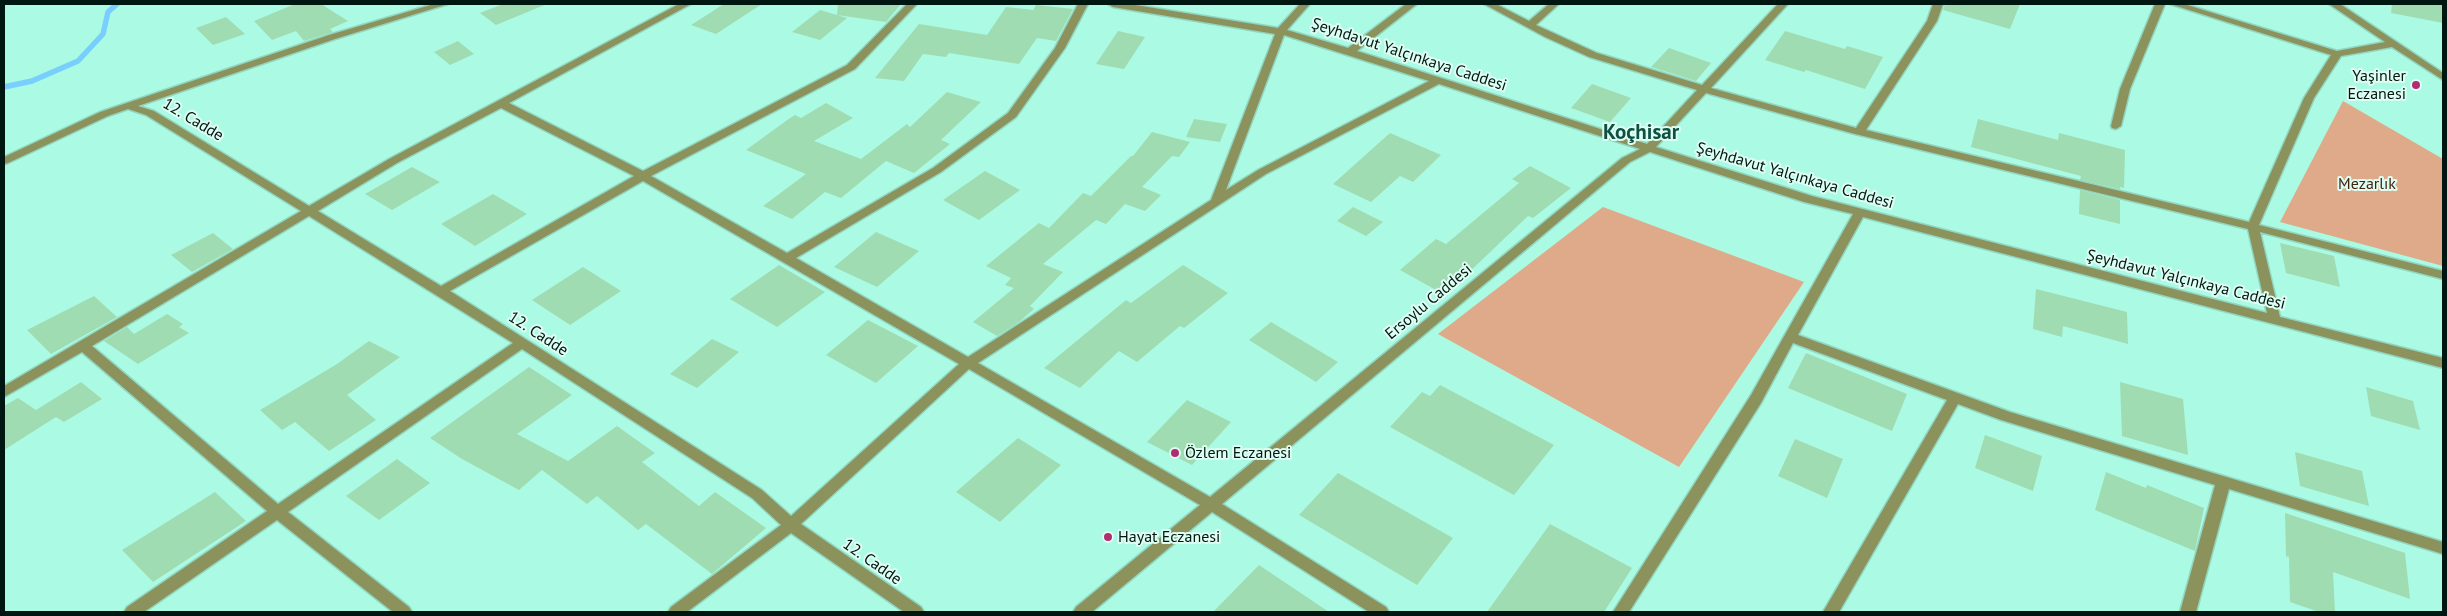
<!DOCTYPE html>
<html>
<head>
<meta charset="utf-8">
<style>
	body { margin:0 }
	#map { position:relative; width:2447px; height:616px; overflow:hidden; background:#abfae3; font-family:"PT Sans",sans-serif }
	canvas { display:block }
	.frame { position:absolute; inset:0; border:5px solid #001711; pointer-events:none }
</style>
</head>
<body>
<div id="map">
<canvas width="2447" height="616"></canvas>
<div class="frame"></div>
</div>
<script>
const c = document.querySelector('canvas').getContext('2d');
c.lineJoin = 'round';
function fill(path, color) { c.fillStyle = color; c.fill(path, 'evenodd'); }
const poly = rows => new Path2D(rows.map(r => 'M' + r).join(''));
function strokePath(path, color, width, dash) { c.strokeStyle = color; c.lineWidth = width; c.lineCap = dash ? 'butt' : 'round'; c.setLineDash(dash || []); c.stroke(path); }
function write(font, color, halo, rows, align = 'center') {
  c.font = font + ' "PT Sans",sans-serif'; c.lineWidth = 4; c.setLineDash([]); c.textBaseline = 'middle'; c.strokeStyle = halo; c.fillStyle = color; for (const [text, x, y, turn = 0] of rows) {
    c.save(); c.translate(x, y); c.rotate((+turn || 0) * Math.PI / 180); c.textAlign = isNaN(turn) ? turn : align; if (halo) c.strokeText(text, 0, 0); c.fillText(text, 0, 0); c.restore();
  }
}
fill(poly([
	[2343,101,2443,159,2443,266,2280,222],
	[1603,207,1804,282,1679,467,1438,334]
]), '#dfaa89');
strokePath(poly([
	[4,87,32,81,78,61,103,34,108,12,117,4]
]), '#78cffe', 5.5);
fill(poly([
	[295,4,321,4,348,21,330,29,333,32,304,41,296,31,272,40,254,21],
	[503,4,547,4,496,25,480,13],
	[724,4,762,4,716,34,691,25],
	[838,4,901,4,886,22,837,15],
	[1945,4,2020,4,2010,29,1943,10],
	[2392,4,2443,4,2443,23,2391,13],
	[1036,5,1073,9,1056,41,1037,38,1019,64,949,53,946,57,923,54,904,81,875,78,919,24,987,35,1006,7,1033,10],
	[820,10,847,18,820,40,792,32],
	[226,17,245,34,213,45,196,28],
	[1118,31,1145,37,1124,69,1096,64],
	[1785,31,1845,49,1847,46,1883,57,1865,89,1806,70,1804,72,1765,60],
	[458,41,474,54,450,65,434,52],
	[1669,48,1711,63,1696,81,1651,67],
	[1592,84,1631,98,1610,122,1571,108],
	[947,92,981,102,941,140,950,144,914,173,886,161,841,198,825,192,792,219,763,206,806,174,746,150,790,118,795,115,801,118,826,103,853,118,814,141,861,159,907,124,910,127],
	[1194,119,1227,124,1220,142,1186,137],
	[1978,119,2058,140,2059,133,2125,150,2124,188,2120,187,2120,189,2080,180,2081,176,1971,147],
	[1152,132,1190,142,1179,157,1172,156,1142,187,1161,195,1145,211,1125,204,1106,224,1096,220,1043,264,1063,272,1030,306,1034,309,1019,322,997,336,973,322,1014,288,1005,285,1011,278,986,266,1039,223,1049,228,1083,193,1091,196,1131,156,1133,156],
	[1390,133,1441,155,1413,182,1400,176,1371,202,1333,184],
	[1530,166,1571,188,1533,218,1528,216,1445,295,1400,270,1436,239,1446,244,1519,183,1512,179],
	[412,167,440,182,392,210,365,194],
	[985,171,1020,190,979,220,943,200],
	[2080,190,2120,200,2120,224,2079,214],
	[493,194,527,214,475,246,441,224],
	[1353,207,1383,222,1366,236,1337,221],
	[876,232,919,251,877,287,834,267],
	[213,233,233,249,192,272,171,255],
	[2280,243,2334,256,2340,287,2286,273],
	[779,265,825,292,777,327,730,299],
	[1183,265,1228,293,1184,328,1180,326,1137,362,1119,351,1080,388,1044,368,1126,300,1131,303],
	[583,267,621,291,570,325,532,300],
	[2036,289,2127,312,2128,344,2063,326,2062,337,2033,329],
	[94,296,117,317,51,354,27,330],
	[167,314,183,324,179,327,189,333,138,364,104,341,127,327,134,334],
	[868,320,918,346,876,383,826,355],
	[1271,322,1338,362,1316,382,1249,340],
	[712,339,739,352,697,388,670,374],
	[369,341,400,357,347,395,376,420,329,451,295,422,282,430,260,410,337,364],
	[1806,353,1907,394,1892,431,1788,388],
	[529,367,572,395,517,434,568,461,617,426,655,453,642,462,699,506,715,492,766,528,712,574,646,524,638,530,597,496,587,504,542,470,519,490,462,459,430,438],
	[81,382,102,399,64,422,56,417,4,450,4,406,18,398,36,410],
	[2120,382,2183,399,2188,455,2122,436],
	[1440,385,1554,445,1514,495,1390,427,1422,392,1430,396],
	[2366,387,2413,401,2420,430,2371,416],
	[1187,400,1231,422,1192,465,1147,442],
	[1985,435,2042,456,2033,491,1975,468],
	[1018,438,1061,465,1000,522,956,492],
	[1795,439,1843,459,1827,498,1778,476],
	[2295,452,2362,471,2369,506,2300,486],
	[397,459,430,483,379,520,346,496],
	[2106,472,2146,488,2147,485,2204,508,2195,551,2095,510],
	[1338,473,1453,538,1417,585,1299,515],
	[215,492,246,521,153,582,122,550],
	[2285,513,2405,553,2410,599,2333,572,2335,612,2319,612,2290,602,2289,557,2286,556],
	[1550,524,1632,568,1604,612,1487,612],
	[1259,565,1329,612,1213,612]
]), '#a0dcb2');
const minor = poly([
	[434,4,448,4,335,39,138,106,154,111,309,206,389,159,679,4,691,4,509,103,643,171,847,65,907,4,917,4,855,69,651,176,787,253,933,168,1008,113,1055,48,1078,4,1088,4,1065,48,1016,117,941,172,796,258,968,357,1211,200,1275,34,1113,7,1108,4,1129,4,1278,28,1300,4,1310,4,1287,30,1348,48,1406,4,1417,4,1357,51,1647,144,1697,90,1589,57,1545,37,1484,4,1496,4,1529,21,1549,4,1559,4,1536,25,1597,53,1702,85,1778,4,1788,4,1711,88,1856,128,1927,21,1933,4,1943,4,1937,21,1866,130,2249,222,2304,98,2331,55,2170,4,2184,4,2337,51,2385,42,2329,4,2340,4,2443,73,2443,80,2392,47,2341,56,2314,98,2259,225,2443,271,2443,279,2260,232,2280,317,2443,358,2443,368,1863,217,1798,335,2010,412,2443,542,2443,554,2229,489,2196,612,2180,612,2215,485,2001,420,1958,404,1839,612,1823,612,1947,400,1793,343,1761,403,1629,612,1613,612,1751,395,1853,214,1804,202,1650,152,1630,162,1222,504,1386,607,1389,612,1369,612,1212,512,1092,612,1073,612,1076,607,1200,505,969,369,801,524,921,607,924,612,904,612,791,533,687,612,668,612,671,607,781,525,752,498,522,349,288,512,409,607,412,612,393,612,277,520,144,612,124,612,127,607,267,511,82,352,4,397,4,386,301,211,146,115,128,109,108,116,8,163,4,164,4,157,100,112,329,35,434,4],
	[1284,35,1429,81,1258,170,1226,190,1284,35],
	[1439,84,1640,149,1622,158,1210,497,978,363,1266,174,1439,84],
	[1706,93,1855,134,2248,229,2267,313,1812,196,1656,147,1706,93],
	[501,108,634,176,441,286,318,211,397,163,501,108],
	[643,181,959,364,791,516,762,490,450,291,643,181],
	[309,216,513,343,278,504,92,346,309,216],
	[2155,4,2165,4,2130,89,2121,126,2116,129,2112,128,2111,126,2120,89,2155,4]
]);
strokePath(minor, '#90d6c1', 3);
fill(minor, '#8c925c');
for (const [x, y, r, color] of [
	[2416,85,5,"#b12c71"],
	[1175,453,5,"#b12c71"],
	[1108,537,5,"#b12c71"]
]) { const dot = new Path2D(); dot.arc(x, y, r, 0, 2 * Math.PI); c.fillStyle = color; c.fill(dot); strokePath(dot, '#defdf3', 2); }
write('16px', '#001711', '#defdf3', [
	["Şeyhdavut Yalçınkaya Caddesi",1409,55,18],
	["12. Cadde",193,120,31],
	["Şeyhdavut Yalçınkaya Caddesi",1795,176,16],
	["Şeyhdavut Yalçınkaya Caddesi",2186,280,14],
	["Ersoylu Caddesi",1429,302,-40],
	["12. Cadde",538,334,33],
	["12. Cadde",872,562,35]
]);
write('16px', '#001711', '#defdf3', [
	["Yaşinler",2406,76,"right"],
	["Eczanesi",2406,94,"right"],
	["Özlem Eczanesi",1185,453],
	["Hayat Eczanesi",1118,537]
], 'left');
write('16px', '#41240f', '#defdf3', [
	["Mezarlık",2367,184]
]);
write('bold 21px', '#0e5041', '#defdf3', [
	["Koçhisar",1641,133]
]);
</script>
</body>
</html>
